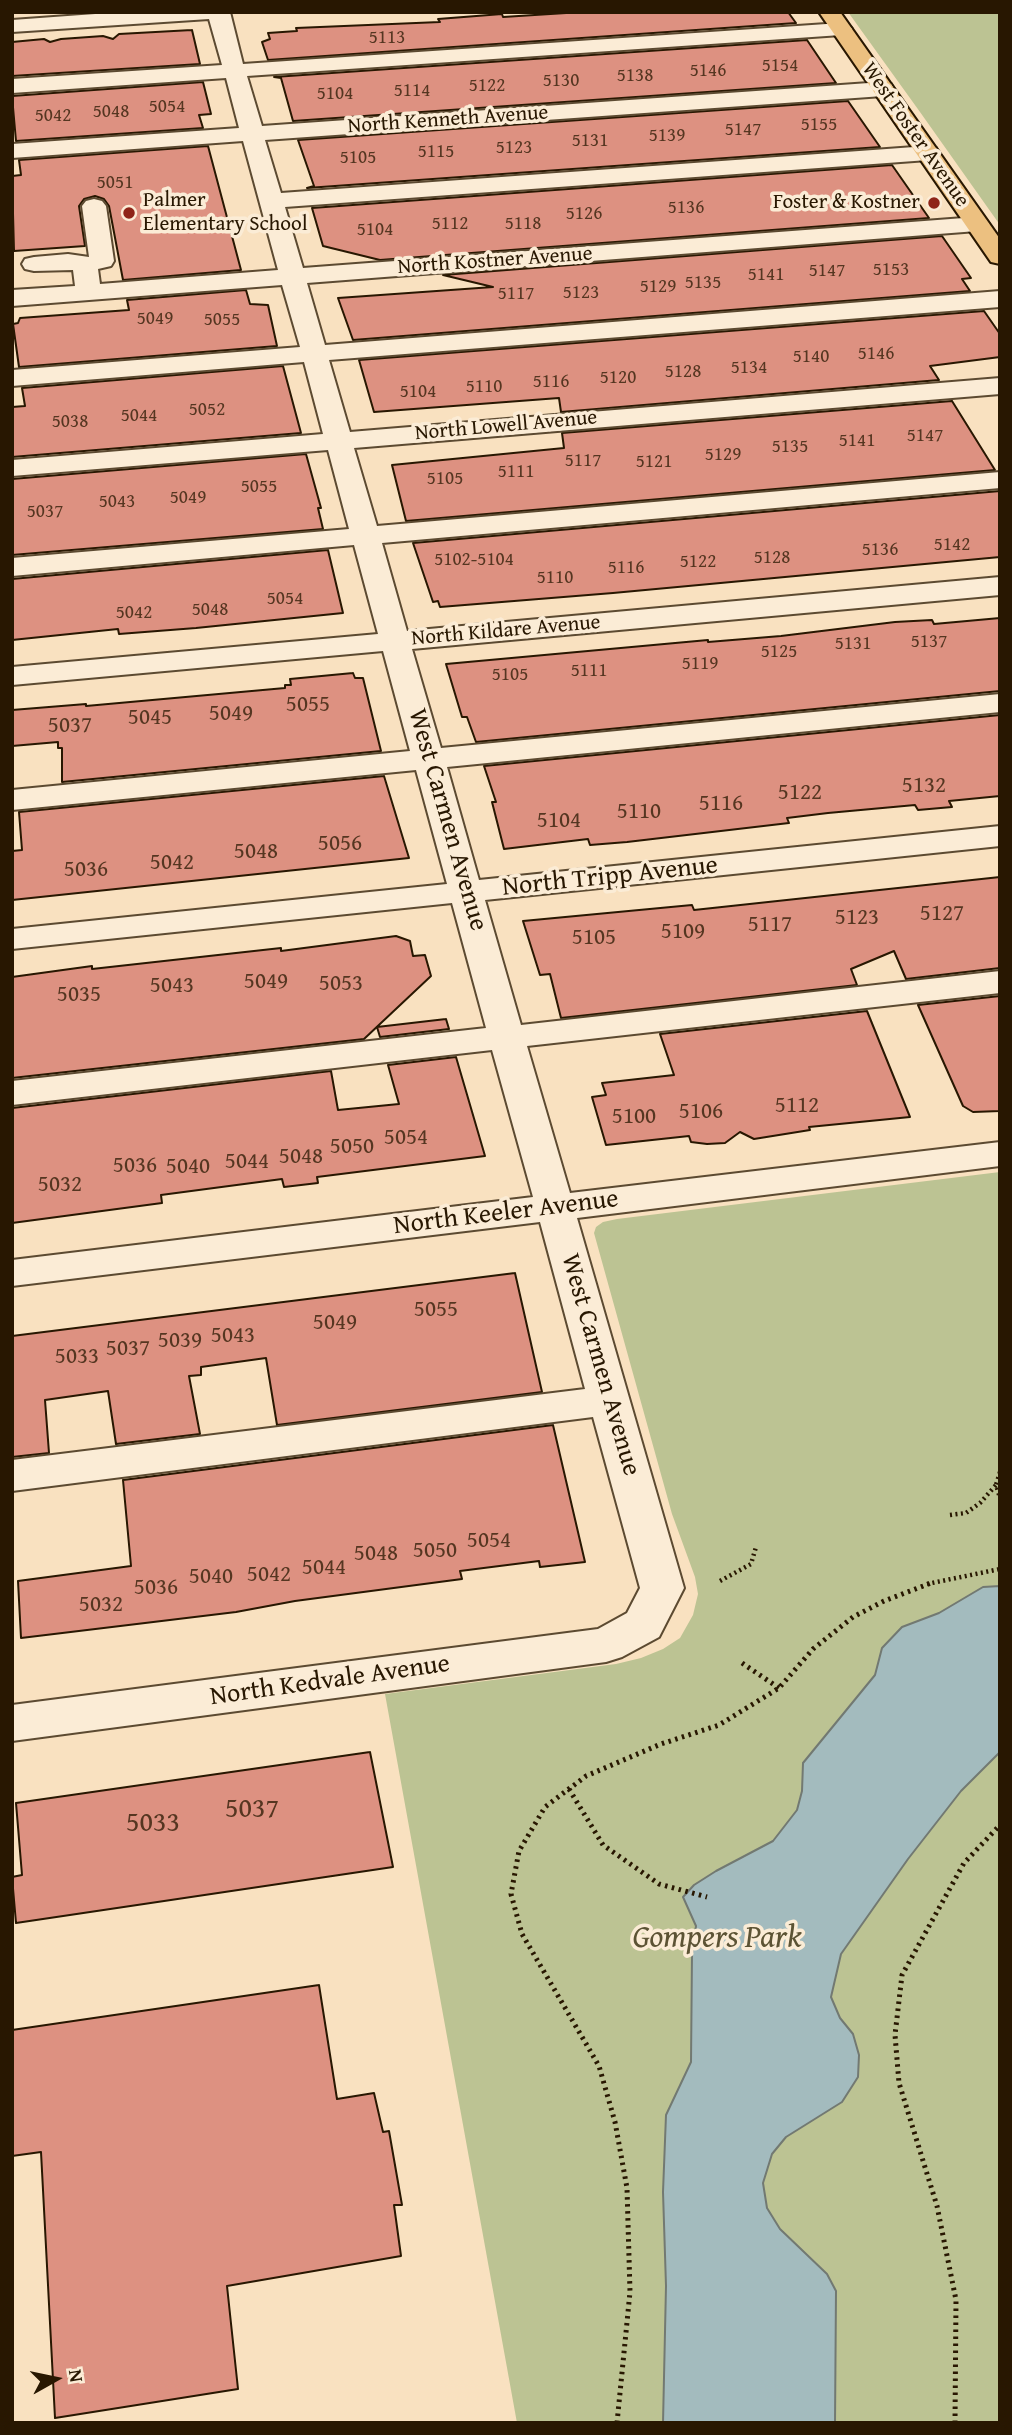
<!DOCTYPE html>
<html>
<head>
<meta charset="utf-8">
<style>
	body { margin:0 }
	#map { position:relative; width:1012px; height:2435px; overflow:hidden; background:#f9e1c0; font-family:"Gentium Book Plus",serif }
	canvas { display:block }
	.frame { position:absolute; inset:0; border:14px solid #281701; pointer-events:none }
	.north { position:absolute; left:21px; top:2344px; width:70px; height:70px; -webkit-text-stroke:5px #fbecd6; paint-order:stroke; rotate:81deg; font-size:19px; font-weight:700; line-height:28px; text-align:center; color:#281701 }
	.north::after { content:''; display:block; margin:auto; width:24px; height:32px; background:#281701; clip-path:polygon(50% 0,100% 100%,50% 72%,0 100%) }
</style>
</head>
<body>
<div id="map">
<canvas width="1012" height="2435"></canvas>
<div class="frame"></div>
<div class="north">N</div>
</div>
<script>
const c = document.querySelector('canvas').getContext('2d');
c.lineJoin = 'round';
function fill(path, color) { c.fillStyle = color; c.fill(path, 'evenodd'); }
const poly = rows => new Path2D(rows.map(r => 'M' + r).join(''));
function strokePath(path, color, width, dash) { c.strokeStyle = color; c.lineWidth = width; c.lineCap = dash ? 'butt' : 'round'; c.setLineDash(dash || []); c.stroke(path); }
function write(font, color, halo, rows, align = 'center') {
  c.font = font + ' "Gentium Book Plus",serif'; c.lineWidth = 7; c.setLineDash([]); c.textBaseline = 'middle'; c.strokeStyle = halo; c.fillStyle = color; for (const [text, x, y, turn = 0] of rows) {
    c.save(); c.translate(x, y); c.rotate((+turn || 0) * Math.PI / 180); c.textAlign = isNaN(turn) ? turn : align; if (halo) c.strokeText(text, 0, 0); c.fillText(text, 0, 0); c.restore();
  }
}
fill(poly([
	[848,12,1000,12,1000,225,920,112],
	[1000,1172,1000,2423,517,2423,385,1694,616,1664,641,1658,663,1649,680,1638,693,1615,698,1594,695,1577,672,1514,594,1233,596,1227,603,1222,617,1219]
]), '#bcc393');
const water = poly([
	[1000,1586,1000,1752,961,1791,908,1859,841,1954,831,1997,840,2018,853,2034,859,2055,858,2077,842,2102,786,2137,772,2154,763,2183,767,2208,780,2229,827,2274,836,2291,835,2423,663,2423,666,2286,663,2192,666,2115,691,2062,692,1953,696,1926,683,1897,694,1885,716,1871,773,1841,797,1810,802,1791,803,1763,875,1675,882,1648,902,1627,939,1613,983,1587,1000,1586]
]);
fill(water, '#a3bbbe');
strokePath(water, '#727972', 2);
const building = poly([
	[582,12,788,12,796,23,268,60,262,42,270,39,268,33,297,31,296,28,440,22,438,19,502,14,503,17,582,12],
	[192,30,200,64,12,76,12,42,44,39,50,42,61,39,103,36,113,39,119,34,192,30],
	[807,40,836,83,293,121,281,78,274,77,807,40],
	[203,82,211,114,199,115,203,128,16,141,12,96,203,82],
	[848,101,880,147,307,188,314,186,298,140,848,101],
	[208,146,241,270,123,280,109,206,104,199,95,196,84,199,79,206,85,246,14,251,12,176,21,175,19,160,208,146],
	[892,165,929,218,380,260,323,246,312,208,892,165],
	[942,236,971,278,962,279,970,291,353,340,338,298,493,287,443,275,942,236],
	[246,290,250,304,268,305,277,346,19,367,13,324,18,323,20,318,129,310,127,300,246,290],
	[984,311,1000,334,1000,357,930,366,939,380,561,412,559,398,374,412,359,360,984,311],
	[283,366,301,433,12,457,12,407,25,406,22,388,283,366],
	[952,401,995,470,406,521,392,465,564,448,562,433,952,401],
	[306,454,321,508,318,508,323,529,12,555,12,479,306,454],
	[1000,491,1000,557,613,593,440,607,438,601,433,602,413,543,1000,491],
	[328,550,343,613,196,628,119,634,118,629,12,640,12,579,328,550],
	[1000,618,1000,691,476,742,467,717,462,717,446,664,708,640,708,642,781,636,895,622,932,620,934,624,1000,618],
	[353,673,355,678,363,678,381,751,62,782,62,748,58,748,58,742,12,746,12,710,86,704,86,706,285,688,285,685,291,685,290,679,353,673],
	[1000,715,1000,796,949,801,952,807,918,810,915,805,828,813,787,818,789,823,627,842,590,845,588,839,504,849,492,802,496,802,484,766,1000,715],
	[384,776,409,858,12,900,12,851,22,850,19,812,384,776],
	[1000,877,1000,968,906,979,894,951,851,969,857,985,561,1018,550,974,540,975,523,921,692,905,694,910,1000,877],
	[396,936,410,941,413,956,425,955,431,976,364,1039,12,1078,12,977,92,966,92,969,281,948,281,951,396,936],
	[1000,996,1000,1111,973,1112,963,1106,918,1005,1000,996],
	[867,1011,910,1117,809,1127,810,1130,754,1139,740,1132,725,1143,707,1144,691,1142,689,1136,606,1145,592,1097,606,1095,602,1083,674,1075,660,1034,867,1011],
	[446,1019,449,1029,380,1037,377,1027,446,1019],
	[456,1057,485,1156,317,1177,318,1183,284,1187,282,1179,161,1195,162,1203,12,1223,12,1108,331,1071,338,1110,399,1104,388,1065,456,1057],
	[515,1273,542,1392,277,1425,266,1358,201,1367,201,1375,189,1376,200,1434,116,1444,108,1391,45,1400,49,1453,12,1457,12,1336,515,1273],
	[553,1425,585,1562,540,1567,539,1561,460,1571,462,1579,295,1601,236,1612,21,1638,18,1581,131,1566,123,1480,553,1425],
	[370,1752,393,1867,16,1923,12,1877,22,1875,16,1803,370,1752],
	[319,1985,337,2099,374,2093,383,2132,389,2131,402,2205,394,2205,401,2256,227,2286,238,2389,55,2418,41,2152,12,2156,12,2030,319,1985]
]);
fill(building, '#dd9181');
strokePath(building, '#281701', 2);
const minor = poly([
	[123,12,230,12,243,64,841,23,848,25,852,29,848,33,841,35,247,76,262,126,883,82,891,84,894,89,891,94,883,96,265,140,281,193,928,146,936,148,939,153,936,158,928,160,285,207,303,268,977,217,985,219,989,224,985,229,977,231,307,283,325,345,1000,291,1000,307,329,360,350,432,1000,378,1000,394,354,448,377,526,1000,472,1000,488,382,543,407,631,1000,577,1000,595,412,649,441,748,1000,694,1000,712,447,767,479,880,1000,826,1000,846,485,900,521,1025,1000,971,1000,993,527,1046,570,1193,1000,1142,1000,1166,577,1218,684,1588,659,1637,622,1657,606,1662,12,1741,12,1705,598,1629,627,1613,640,1588,593,1417,12,1491,12,1460,585,1389,540,1222,12,1286,12,1260,533,1197,492,1050,12,1105,12,1081,486,1028,452,903,12,949,12,929,447,884,416,770,12,810,12,790,410,751,383,651,12,685,12,667,378,634,354,545,12,576,12,558,349,529,328,450,12,476,12,460,323,434,304,362,12,386,12,370,300,347,282,285,12,306,12,290,75,286,73,270,34,271,25,269,22,264,25,259,34,257,68,254,89,257,82,206,86,201,94,199,102,201,106,206,114,261,111,266,98,269,100,284,278,270,243,141,12,158,12,144,239,128,226,78,12,93,12,79,222,65,209,19,12,32,12,20,123,12]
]);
const major = poly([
	[819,12,840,12,1000,239,1000,264,991,262,819,12]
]);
strokePath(minor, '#5c4a31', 4);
strokePath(major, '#281701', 4);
strokePath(poly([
	[1000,1472,996,1485,1000,1498],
	[950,1515,966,1513,980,1503,996,1485],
	[720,1581,751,1564,756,1547],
	[927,1584,1000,1569]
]), '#281701', 4.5, [2, 3.5]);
strokePath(poly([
	[742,1663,779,1688],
	[569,1789,603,1845,659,1884,707,1897],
	[617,2423,630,2292,627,2188,615,2122,599,2066,522,1934,511,1894,519,1851,545,1807,586,1776,661,1744,719,1725,779,1688,813,1649,853,1617,884,1601,931,1583],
	[955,2423,956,2300,937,2206,899,2083,895,2035,902,1975,964,1863,1000,1825]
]), '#281701', 5, [2.5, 4.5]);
fill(minor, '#fbecd6');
fill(major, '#ecc080');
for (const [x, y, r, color] of [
	[934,203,7,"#8f2418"],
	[129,213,7,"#8f2418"]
]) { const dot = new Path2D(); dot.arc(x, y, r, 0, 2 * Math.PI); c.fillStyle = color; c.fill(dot); strokePath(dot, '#fbecd6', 2.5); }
write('19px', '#553621', null, [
	["5113",387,38],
	["5154",780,66],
	["5146",708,71],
	["5138",635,76],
	["5130",561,81],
	["5122",487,86],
	["5114",412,91],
	["5104",335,94],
	["5054",167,107],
	["5048",111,112],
	["5042",53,116],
	["5155",819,125],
	["5147",743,130],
	["5139",667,136],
	["5131",590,141],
	["5123",514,148],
	["5115",436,152],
	["5105",358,158],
	["5051",115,183],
	["5136",686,208],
	["5126",584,214],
	["5112",450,224],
	["5118",523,224],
	["5104",375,230],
	["5153",891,270],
	["5147",827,271],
	["5141",766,275],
	["5135",703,283],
	["5129",658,287],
	["5123",581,293],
	["5117",516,294],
	["5049",155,319],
	["5055",222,320],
	["5146",876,354],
	["5140",811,357],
	["5134",749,368],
	["5128",683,372],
	["5120",618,378],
	["5116",551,382],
	["5110",484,387],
	["5104",418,392],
	["5052",207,410],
	["5044",139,416],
	["5038",70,422],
	["5147",925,436],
	["5141",857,441],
	["5135",790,447],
	["5129",723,455],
	["5117",583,461],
	["5121",654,462],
	["5111",516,472],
	["5105",445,479],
	["5055",259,487],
	["5049",188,498],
	["5043",117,502],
	["5037",45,512],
	["5142",952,545],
	["5136",880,550],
	["5128",772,558],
	["5102-5104",474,560],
	["5122",698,562],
	["5116",626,568],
	["5110",555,578],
	["5054",285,599],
	["5048",210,610],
	["5042",134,613],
	["5137",929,642],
	["5131",853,644],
	["5125",779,652],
	["5119",700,664],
	["5111",589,671],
	["5105",510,675]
]);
write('21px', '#281701', '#fbecd6', [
	["North Kenneth Avenue",448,120,-4],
	["West Foster Avenue",915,135,55],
	["North Kostner Avenue",495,261,-4],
	["North Lowell Avenue",506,426,-5],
	["North Kildare Avenue",506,631,-5]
]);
write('21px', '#281701', '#fbecd6', [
	["Palmer",143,201],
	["Elementary School",143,225],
	["Foster & Kostner",920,203,"right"]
], 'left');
write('23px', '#553621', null, [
	["5055",308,705],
	["5049",231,714],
	["5045",150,718],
	["5037",70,726],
	["5132",924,786],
	["5122",800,793],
	["5116",721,804],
	["5110",639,812],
	["5104",559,821],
	["5056",340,844],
	["5048",256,852],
	["5042",172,863],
	["5036",86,870],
	["5127",942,914],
	["5123",857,918],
	["5117",770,925],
	["5109",683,932],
	["5105",594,938],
	["5049",266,982],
	["5053",341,984],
	["5043",172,986],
	["5035",79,995],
	["5112",797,1106],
	["5106",701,1112],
	["5100",634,1117],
	["5054",406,1138],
	["5050",352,1147],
	["5048",301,1157],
	["5044",247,1162],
	["5036",135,1166],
	["5040",188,1167],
	["5032",60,1185],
	["5055",436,1310],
	["5049",335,1323],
	["5043",233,1336],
	["5039",180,1341],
	["5037",128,1349],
	["5033",77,1357],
	["5054",489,1541],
	["5050",435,1551],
	["5048",376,1554],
	["5044",324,1568],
	["5042",269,1575],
	["5040",211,1577],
	["5036",156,1588],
	["5032",101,1605]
]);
write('26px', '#281701', '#fbecd6', [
	["West Carmen Avenue",447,820,74],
	["North Tripp Avenue",610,877,-6],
	["North Keeler Avenue",506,1213,-7],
	["West Carmen Avenue",600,1365,74],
	["North Kedvale Avenue",330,1681,-8]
]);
write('28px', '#553621', null, [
	["5037",252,1810],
	["5033",153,1824]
]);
write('italic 32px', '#5c5334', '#fbecd6', [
	["Gompers Park",717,1939]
]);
</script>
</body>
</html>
